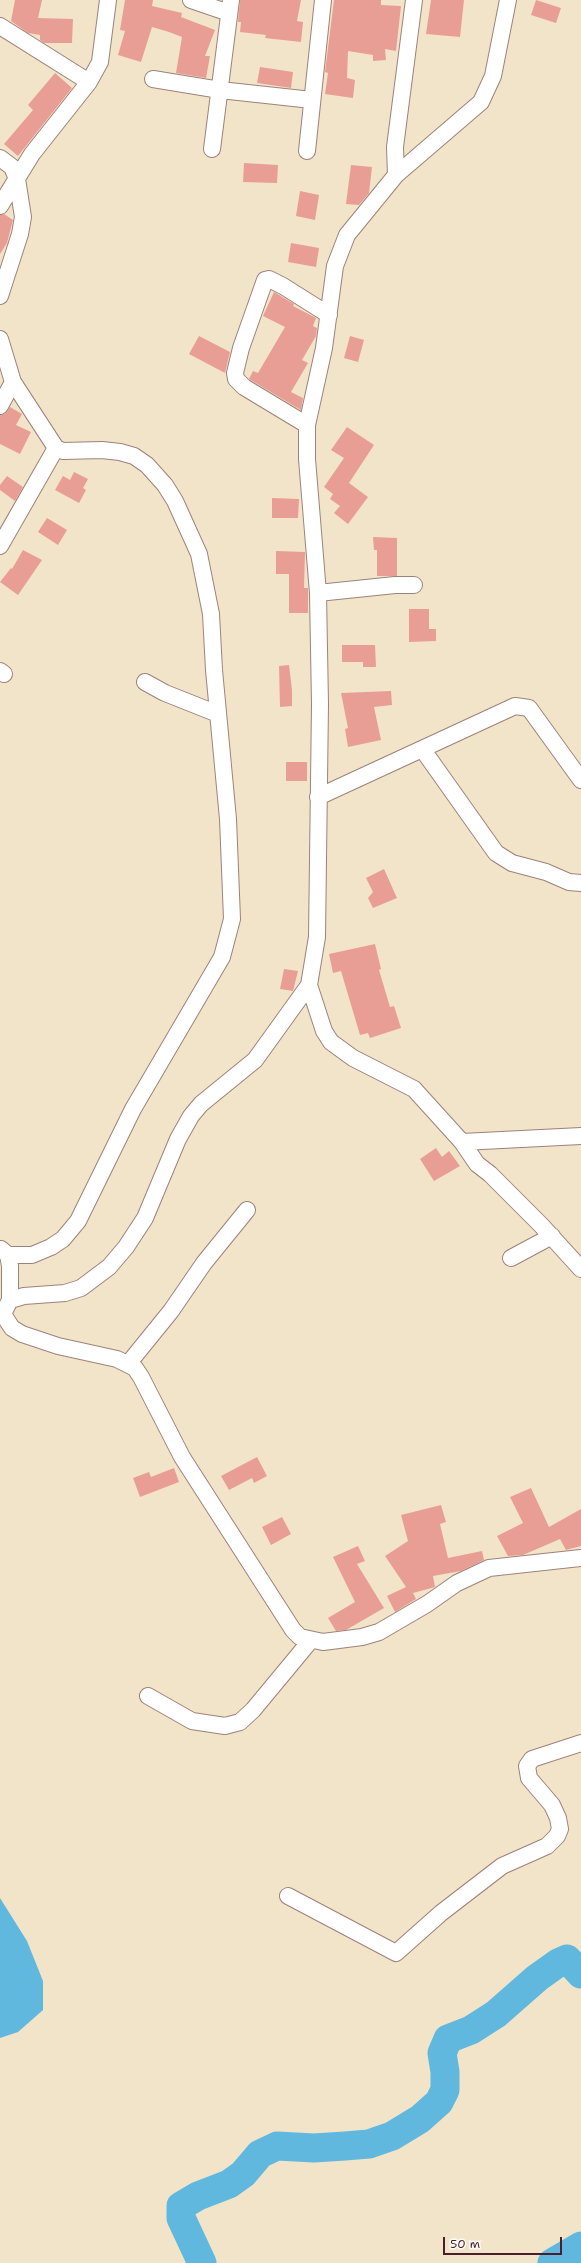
<!DOCTYPE html>
<html>
<head>
<meta charset="utf-8">
<style>
	body { margin:0 }
	#map { position:relative; width:581px; height:2263px; overflow:hidden; background:#f2e4c8; font-family:"Shantell Sans",sans-serif }
	canvas { display:block }
	.scale { position:absolute; left:443px; top:2237px; width:119px; height:18px; box-sizing:border-box; border:2px solid #4a1f2b; border-top:0; padding-left:5px; font-size:12px; line-height:14px; white-space:nowrap; color:#4a1f2b; -webkit-text-stroke:3px #fdfcf7; paint-order:stroke }
</style>
</head>
<body>
<div id="map">
<canvas width="581" height="2263"></canvas>
<div class="scale">50 m</div>
</div>
<script>
const c = document.querySelector('canvas').getContext('2d');
c.lineJoin = 'round';
function fill(path, color) { c.fillStyle = color; c.fill(path, 'evenodd'); }
const poly = rows => new Path2D(rows.map(r => 'M' + r).join(''));
function strokePath(path, color, width, dash) { c.strokeStyle = color; c.lineWidth = width; c.lineCap = dash ? 'butt' : 'round'; c.setLineDash(dash || []); c.stroke(path); }
fill(poly([
	[0,1898,27,1941,43,1981,43,2010,18,2032,0,2038]
]), '#61b8de');
strokePath(poly([
	[202,2263,181,2218,181,2206,198,2196,229,2184,243,2174,260,2154,277,2146,314,2148,345,2146,369,2144,392,2136,420,2119,439,2102,445,2090,445,2072,442,2053,448,2039,471,2030,496,2014,537,1978,558,1963,567,1959,581,1974],
	[552,2263,581,2246]
]), '#61b8de', 29);
fill(poly([
	[15,0,42,0,38,18,73,19,72,43,44,43,40,40,40,35,28,33,11,21],
	[125,0,153,0,152,6,182,13,181,17,215,30,205,56,210,56,206,78,176,73,182,37,169,32,152,27,141,62,118,55,125,31,120,30],
	[240,0,301,0,297,21,303,22,301,42,265,38,266,35,240,32,241,22,238,22],
	[334,0,381,0,381,5,401,6,396,51,385,49,386,60,373,61,373,55,348,51,347,78,355,80,353,98,325,94,328,73,325,72],
	[431,0,464,0,460,37,426,34],
	[536,0,561,8,556,23,531,15],
	[260,67,293,72,291,88,257,83],
	[55,73,72,88,18,156,4,144,33,110,28,105],
	[244,163,278,165,277,183,243,182],
	[351,165,372,167,369,193,359,205,346,204],
	[300,191,319,195,315,220,296,216],
	[4,214,13,220,7,243,0,254,0,215],
	[291,243,319,248,316,267,288,262],
	[274,292,294,304,293,306,316,318,313,326,317,328,316,336,302,360,308,363,291,392,303,398,301,410,249,379,253,371,258,373,285,327,263,316],
	[199,336,230,352,225,373,189,354],
	[350,336,364,340,358,362,344,358],
	[10,407,22,414,16,425,31,432,20,454,0,444,0,415,5,414],
	[347,427,374,445,349,483,368,497,348,524,334,513,340,506,330,499,333,494,324,487,344,458,331,450],
	[74,472,88,479,83,488,86,490,79,503,55,490,63,476,70,480],
	[7,476,23,487,15,501,0,490,0,485],
	[272,498,299,499,298,518,272,518],
	[47,518,67,530,58,545,38,532],
	[373,537,397,538,397,576,377,576,377,550,374,550],
	[23,550,42,560,18,595,0,582,11,568,12,569],
	[276,551,305,552,304,588,308,588,308,613,289,613,289,574,276,574],
	[409,609,429,609,429,629,436,629,436,641,409,642],
	[342,645,375,645,376,667,363,667,363,662,342,662],
	[289,665,292,690,292,706,280,707,279,666],
	[391,691,392,705,374,707,381,740,348,747,345,729,348,728,341,693],
	[286,762,307,762,307,781,286,781],
	[384,869,397,898,373,908,368,898,373,892,366,878],
	[375,944,381,969,379,970,390,1007,394,1006,401,1028,370,1038,368,1033,360,1035,341,971,333,973,329,954],
	[284,969,298,971,293,991,280,989],
	[436,1148,442,1157,449,1151,460,1166,434,1181,420,1159],
	[257,1457,267,1476,254,1483,252,1478,229,1490,221,1476],
	[174,1468,179,1482,140,1497,133,1478,149,1472,151,1477],
	[531,1488,549,1527,581,1509,581,1546,566,1550,560,1539,523,1555,508,1556,497,1536,523,1523,510,1497],
	[441,1505,446,1522,440,1524,448,1558,482,1551,484,1560,461,1571,433,1576,435,1587,413,1593,416,1599,395,1612,387,1596,406,1587,385,1556,408,1541,401,1515],
	[282,1517,291,1534,271,1545,262,1527],
	[358,1546,365,1561,357,1564,384,1608,346,1630,336,1631,328,1618,355,1602,333,1557]
]), '#e99e95');
const minor = poly([
	[191,0,229,13],
	[508,0,493,76,481,102,396,175,347,235,335,266,324,348,307,425,307,459,318,593,320,704,317,937,309,985,255,1060,201,1104,191,1116,178,1139,145,1218,126,1247,109,1267,81,1288,65,1293,24,1296,10,1300,3,1314,12,1328,22,1334,58,1346,117,1359,135,1368,141,1377,182,1457,293,1630,300,1637,323,1642,362,1637,379,1632,427,1604,457,1583,489,1568,581,1558],
	[0,26,89,82,100,62,108,0],
	[153,79,220,90,312,100],
	[212,149,231,0],
	[307,151,323,0],
	[0,158,12,167,17,179,23,217,20,234,0,296],
	[396,175,395,147,414,0],
	[0,206,32,154,89,82],
	[0,339,13,382,56,448,63,451,102,450,120,452,134,456,147,465,165,485,175,501,199,554,211,614,214,670,228,819,232,919,222,957,133,1109,78,1221,63,1239,51,1247,32,1255,8,1255],
	[0,406,13,382],
	[307,425,244,387,236,379,235,373,241,348,265,280,269,279,283,286,329,315],
	[0,546,56,448],
	[318,593,395,585,414,585],
	[0,671,4,674],
	[145,682,165,693,218,714],
	[423,750,496,853,512,863,546,872,569,882,581,883],
	[318,797,515,706,529,708,581,780],
	[309,985,324,1031,331,1042,353,1058,414,1089,462,1142,581,1136],
	[462,1142,477,1164,490,1174,541,1225,581,1269],
	[1,1249,8,1255,10,1266,10,1300],
	[511,1258,552,1236],
	[128,1364,171,1311,204,1263,247,1210],
	[148,1696,192,1721,225,1726,240,1722,253,1710,311,1640],
	[288,1896,396,1953,441,1913,502,1866,547,1846,557,1836,560,1829,558,1818,552,1805,529,1778,527,1766,532,1759,581,1743]
]);
strokePath(minor, '#9e827a', 18);
strokePath(minor, '#fff', 16);
</script>
</body>
</html>
